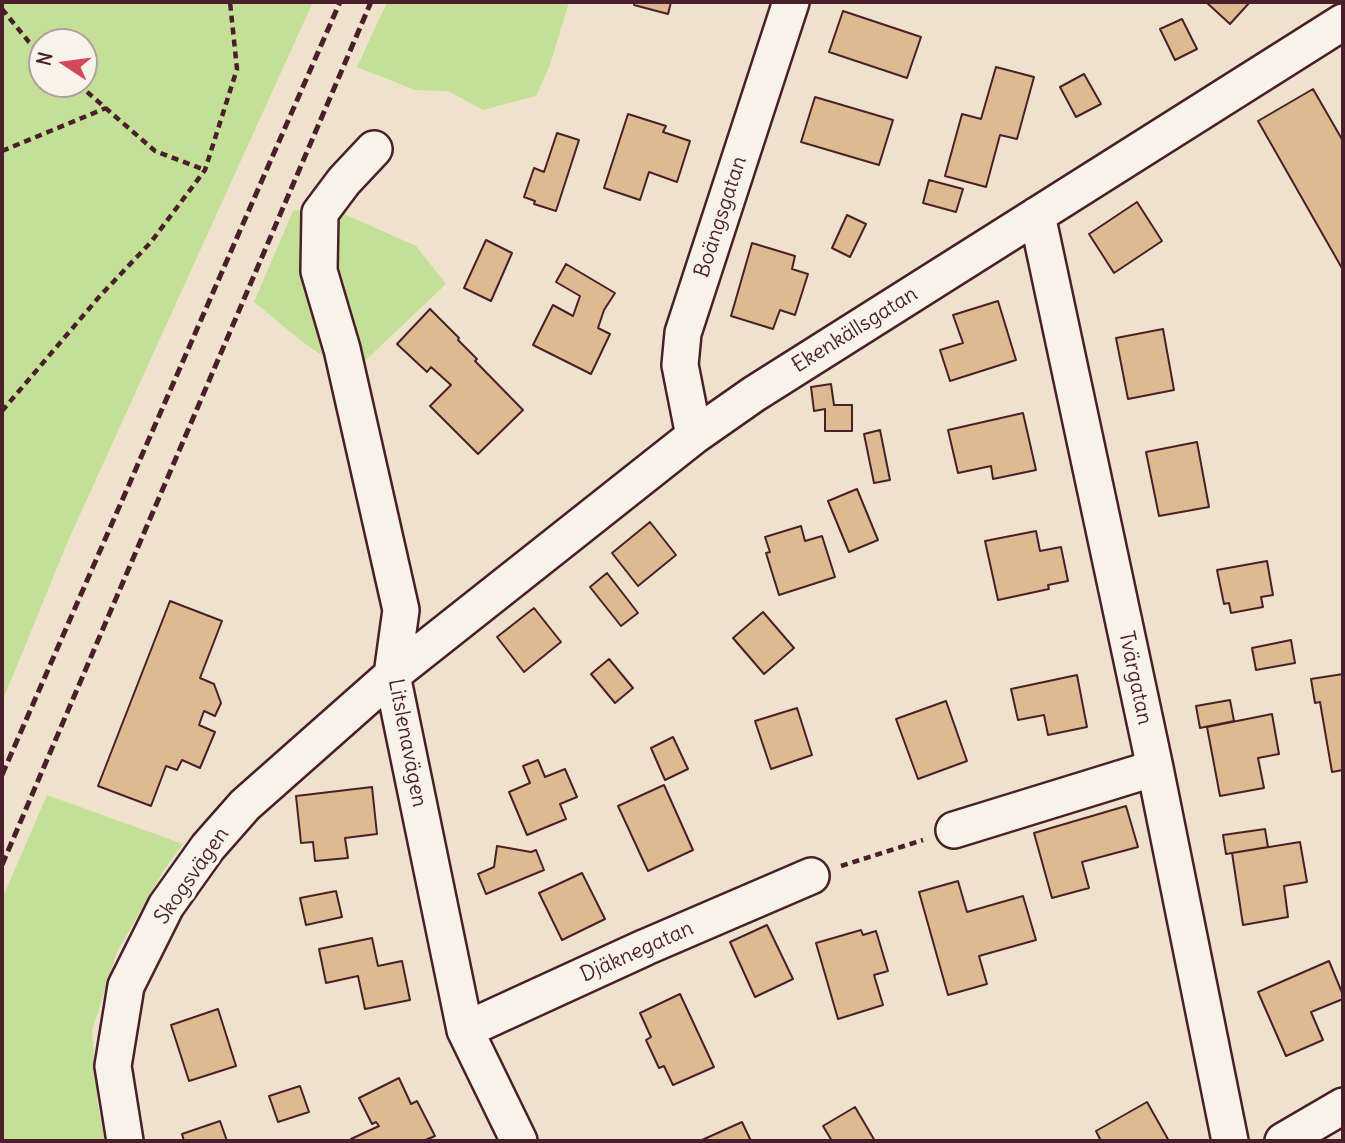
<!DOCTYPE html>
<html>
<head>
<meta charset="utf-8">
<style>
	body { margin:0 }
	#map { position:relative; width:1345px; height:1143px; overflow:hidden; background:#efe2cd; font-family:Delius,sans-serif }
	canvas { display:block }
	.frame { position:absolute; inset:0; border:4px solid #4a1f2b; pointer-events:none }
	.north { position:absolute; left:28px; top:28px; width:70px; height:70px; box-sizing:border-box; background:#f7f3e8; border:2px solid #b29e9c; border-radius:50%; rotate:283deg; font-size:19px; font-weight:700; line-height:28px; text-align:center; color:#4a1f2b }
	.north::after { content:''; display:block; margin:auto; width:24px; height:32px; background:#d1495b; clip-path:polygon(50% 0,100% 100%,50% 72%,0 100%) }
</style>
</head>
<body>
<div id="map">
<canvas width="1345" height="1143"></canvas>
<div class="frame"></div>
<div class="north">N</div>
</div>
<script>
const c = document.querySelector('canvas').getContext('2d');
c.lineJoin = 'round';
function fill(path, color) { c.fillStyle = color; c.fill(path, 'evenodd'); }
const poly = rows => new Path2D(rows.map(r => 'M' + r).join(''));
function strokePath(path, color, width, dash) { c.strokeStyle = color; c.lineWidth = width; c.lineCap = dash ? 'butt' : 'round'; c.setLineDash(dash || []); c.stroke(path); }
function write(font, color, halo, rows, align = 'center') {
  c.font = font + ' Delius,sans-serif'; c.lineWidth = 7; c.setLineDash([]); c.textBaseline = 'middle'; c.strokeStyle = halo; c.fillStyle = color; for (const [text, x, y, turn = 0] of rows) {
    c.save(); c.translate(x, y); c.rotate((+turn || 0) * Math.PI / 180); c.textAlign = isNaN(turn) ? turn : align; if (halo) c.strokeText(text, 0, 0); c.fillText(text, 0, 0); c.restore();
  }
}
fill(poly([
	[2,2,313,2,68,541,2,702],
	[42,42,84,42,84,84,42,84],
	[387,2,569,2,550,65,536,96,483,110,448,91,415,90,357,67],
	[324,205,416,246,446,284,350,375,304,343,254,302,293,211],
	[47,795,183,844,164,870,117,952,92,1031,98,1106,105,1141,2,1141,2,899]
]), '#c4e097');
const building = poly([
	[635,2,671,2,668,14,634,5,635,2],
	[1206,2,1250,2,1230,24,1206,2],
	[843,11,921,37,907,78,829,52,843,11],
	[1182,19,1197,49,1175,60,1160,29,1182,19],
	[996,67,1034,77,1017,139,1000,135,986,187,945,176,962,114,981,119,996,67],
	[1084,74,1101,104,1076,117,1060,87,1084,74],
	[1313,89,1343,141,1343,270,1258,121,1313,89],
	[815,97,893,120,879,165,801,142,815,97],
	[628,114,666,126,663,132,690,141,677,182,649,172,640,200,604,188,628,114],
	[557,133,579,140,556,211,534,204,535,201,524,197,534,168,544,172,557,133],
	[929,180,963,189,956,212,923,203,929,180],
	[1137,202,1162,241,1114,273,1089,234,1137,202],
	[847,215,866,224,850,257,832,248,847,215],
	[486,240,512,253,491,301,464,288,486,240],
	[752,243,795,256,792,269,808,274,795,315,780,310,773,329,731,316,752,243],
	[566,264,615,293,604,310,598,328,610,334,591,374,533,345,553,305,573,316,580,296,556,282,566,264],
	[998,301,1016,360,950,381,940,350,963,343,953,315,998,301],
	[430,309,459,338,458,340,477,359,475,361,523,410,478,454,430,406,451,385,431,367,427,372,397,344,430,309],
	[1163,329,1174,390,1128,399,1116,338,1163,329],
	[831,384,834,405,852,405,852,431,825,431,825,409,814,411,811,387,831,384],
	[1023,413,1036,470,993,479,991,466,958,473,948,430,1023,413],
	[880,430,890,480,874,483,864,434,880,430],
	[1197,442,1209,507,1159,516,1146,452,1197,442],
	[857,489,878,540,849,552,828,501,857,489],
	[650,522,676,555,638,586,612,553,650,522],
	[801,526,805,541,822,536,835,577,779,595,766,553,770,552,765,537,801,526],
	[1036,531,1040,551,1061,547,1068,581,1048,585,1049,589,998,600,985,541,1036,531],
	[1267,561,1273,595,1261,597,1263,607,1231,613,1229,603,1224,604,1217,570,1267,561],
	[607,573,638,613,621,626,590,587,607,573],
	[170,601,222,621,200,678,214,684,221,703,215,716,204,711,199,725,215,732,200,768,182,760,177,770,166,766,151,806,98,786,170,601],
	[534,608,561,642,524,672,497,637,534,608],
	[763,612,794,648,764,674,733,638,763,612],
	[1291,640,1295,663,1256,670,1252,648,1291,640],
	[609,659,633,688,615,703,591,674,609,659],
	[1343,674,1343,770,1332,772,1320,702,1315,703,1311,679,1343,674],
	[1077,675,1087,727,1048,735,1044,715,1018,720,1011,689,1077,675],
	[1230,700,1234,721,1200,728,1196,706,1230,700],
	[946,701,967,761,918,779,896,719,946,701],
	[797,708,812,755,771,769,755,721,797,708],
	[1272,714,1279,754,1258,758,1264,788,1220,796,1207,727,1272,714],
	[673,737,688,769,665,780,651,748,673,737],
	[538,760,545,777,565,769,577,797,560,804,566,819,527,835,509,792,530,783,523,766,538,760],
	[664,785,693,850,648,871,618,806,664,785],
	[372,787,377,834,345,838,348,858,315,861,313,842,301,843,296,796,372,787],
	[1126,806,1138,847,1082,862,1089,888,1052,898,1034,833,1126,806],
	[1265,829,1268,847,1226,854,1223,835,1265,829],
	[1300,842,1307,882,1284,886,1288,917,1243,925,1232,853,1300,842],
	[497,846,531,852,536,850,544,870,486,894,478,874,494,867,497,846],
	[582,873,605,919,562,940,539,893,582,873],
	[958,881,967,912,1023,896,1036,940,979,956,987,984,948,995,919,892,958,881],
	[336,891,342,917,306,925,300,898,336,891],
	[767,925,793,979,755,997,730,942,767,925],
	[861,930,863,935,876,931,888,971,874,975,883,1005,838,1019,816,943,861,930],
	[372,938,378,966,402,961,410,1000,365,1009,358,976,326,983,319,949,372,938],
	[1329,961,1343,995,1343,999,1311,1012,1323,1040,1286,1056,1258,992,1329,961],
	[680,994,714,1067,673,1085,664,1066,659,1068,646,1040,651,1037,640,1013,680,994],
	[218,1009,236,1066,189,1081,171,1025,218,1009],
	[399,1078,411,1104,417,1101,435,1136,423,1141,352,1141,351,1139,379,1126,376,1122,372,1124,359,1098,399,1078],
	[300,1086,309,1112,278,1122,269,1096,300,1086],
	[1147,1102,1169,1141,1101,1141,1096,1131,1147,1102],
	[855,1107,875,1141,832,1141,823,1126,855,1107],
	[220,1121,227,1141,184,1141,182,1134,220,1121],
	[742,1122,751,1141,703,1141,702,1140,742,1122]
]);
fill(building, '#ddba8f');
strokePath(building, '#4a1f2b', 2);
const minor = poly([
	[374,149,344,181,320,213,319,271,342,349,401,610,392,675,465,1030,519,1141],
	[1037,215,1155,768,1230,1141],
	[694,436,680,365,683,333,791,2],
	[954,830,1155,768],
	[465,1030,646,947,811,876],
	[125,1141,113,1066,126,986,166,906,208,847,245,805,392,675,694,436,754,394,1343,22],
	[1283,1141,1343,1106]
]);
strokePath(minor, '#4a1f2b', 40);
strokePath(poly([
	[2,9,29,42,42,53],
	[78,84,155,151,205,170],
	[2,151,106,108],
	[2,411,99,297,151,242,205,170,237,69,230,2],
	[841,866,923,840]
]), '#4a1f2b', 4.5, [7, 5]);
strokePath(minor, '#f7f3e8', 35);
strokePath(poly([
	[2,775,340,2],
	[2,865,371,2]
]), '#4a1f2b', 5, [10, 5]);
write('21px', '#4a1f2b', '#f7f3e8', [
	["Boängsgatan",721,217,-72],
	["Ekenkällsgatan",855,330,-32],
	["Tvärgatan",1135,678,78],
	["Litslenavägen",407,743,79],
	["Skogsvägen",192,876,-55],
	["Djäknegatan",637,952,-24]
]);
</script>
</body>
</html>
